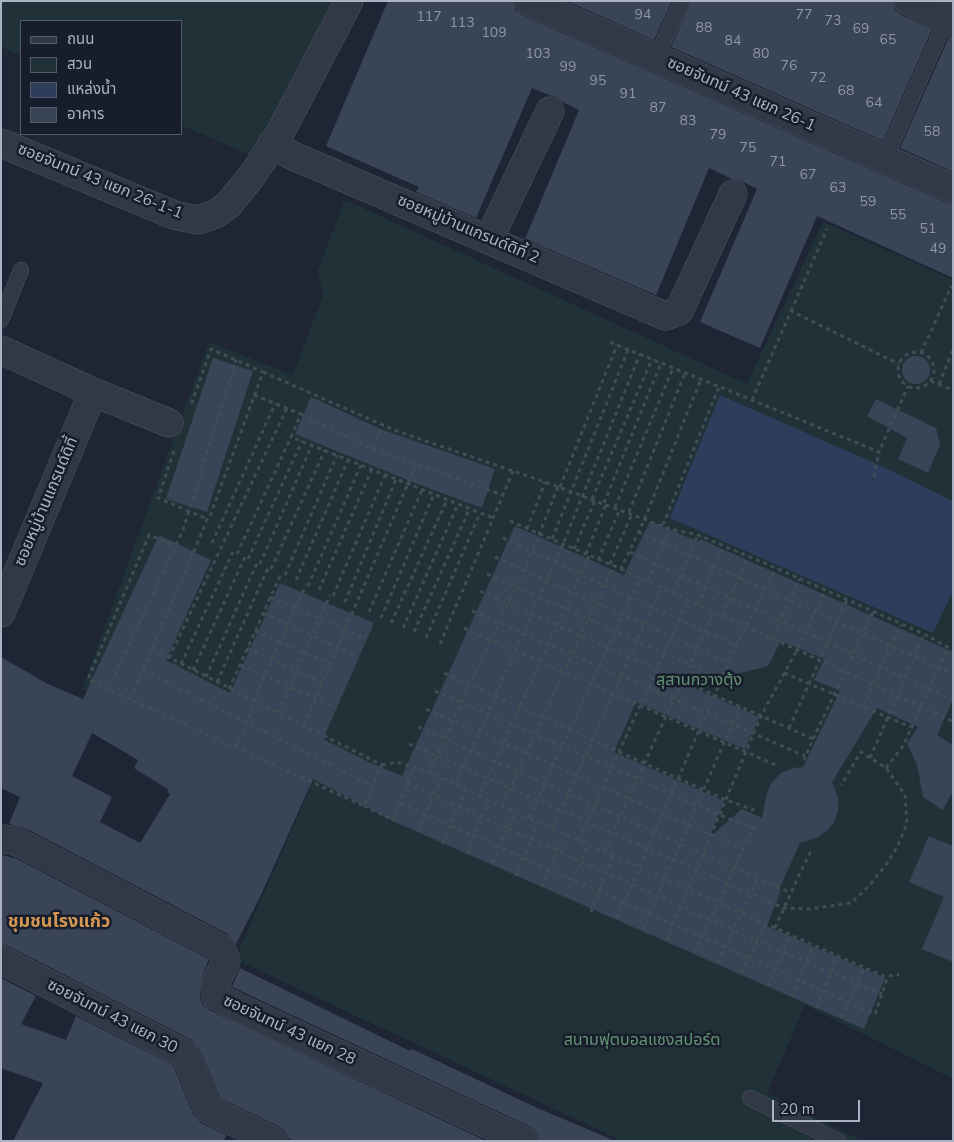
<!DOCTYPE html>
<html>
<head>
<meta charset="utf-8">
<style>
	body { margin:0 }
	#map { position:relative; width:954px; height:1142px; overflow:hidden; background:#1e2636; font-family:"Nunito Sans","Noto Sans Thai",sans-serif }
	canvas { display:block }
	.frame { position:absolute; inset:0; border:2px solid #abb2c4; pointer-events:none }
	.legend { position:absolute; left:20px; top:20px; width:162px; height:115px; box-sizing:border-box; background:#171d2a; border:1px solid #525968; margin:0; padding:6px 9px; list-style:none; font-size:15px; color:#abb2c4 }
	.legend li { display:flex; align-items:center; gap:10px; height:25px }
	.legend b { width:25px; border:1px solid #525968 }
	.scale { position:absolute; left:772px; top:1100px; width:88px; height:22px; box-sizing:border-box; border:2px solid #abb2c4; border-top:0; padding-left:6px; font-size:15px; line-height:18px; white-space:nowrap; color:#abb2c4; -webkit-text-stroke:4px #171d2a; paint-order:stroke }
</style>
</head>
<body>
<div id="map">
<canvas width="954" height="1142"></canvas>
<div class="frame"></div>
<ul class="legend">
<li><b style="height:6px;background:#313846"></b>ถนน</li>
<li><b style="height:14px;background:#203237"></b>สวน</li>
<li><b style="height:14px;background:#2f3d5c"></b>แหล่งน้ำ</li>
<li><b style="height:14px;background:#3a4457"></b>อาคาร</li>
</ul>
<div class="scale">20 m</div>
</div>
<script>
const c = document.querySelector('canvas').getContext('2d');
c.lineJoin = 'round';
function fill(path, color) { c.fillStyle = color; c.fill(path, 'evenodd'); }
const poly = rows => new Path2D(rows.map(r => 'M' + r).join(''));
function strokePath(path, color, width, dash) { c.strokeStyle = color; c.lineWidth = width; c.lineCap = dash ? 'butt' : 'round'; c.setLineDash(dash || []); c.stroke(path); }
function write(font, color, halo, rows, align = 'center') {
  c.font = font + ' "Nunito Sans","Noto Sans Thai",sans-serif'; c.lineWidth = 5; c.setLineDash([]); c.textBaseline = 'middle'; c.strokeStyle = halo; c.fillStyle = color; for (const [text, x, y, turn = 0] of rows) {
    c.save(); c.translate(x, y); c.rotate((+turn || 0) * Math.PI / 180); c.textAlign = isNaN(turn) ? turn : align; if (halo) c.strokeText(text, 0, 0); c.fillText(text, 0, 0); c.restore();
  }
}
fill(poly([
	[1,1,332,1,335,3,253,156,181,125,181,21,21,21,21,56,1,47],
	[345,200,747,384,823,222,953,280,953,1079,805,1005,767,1093,862,1141,623,1141,235,959,310,789,82,689,209,342,293,375,324,293,317,272]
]), '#203237');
fill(poly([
	[720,395,881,466,953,501,953,591,933,633,670,518]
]), '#2f3d5c');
fill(poly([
	[388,1,513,1,515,10,522,15,947,203,953,204,953,278,817,216,760,348,700,322,757,189,739,180,732,179,709,168,656,295,525,239,579,110,563,102,556,97,549,95,532,88,476,218,416,192,419,187,326,146],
	[567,1,672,1,654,40],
	[691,1,893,1,895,10,901,15,932,29,883,141,671,47],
	[949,37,953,37,953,172,900,148],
	'902 370a14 14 0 1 1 28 0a14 14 0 1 1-28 0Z',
	[213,358,253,371,207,512,166,499],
	[311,397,383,430,495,469,482,508,415,483,295,434],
	[876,399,936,428,940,445,928,473,898,459,907,438,867,416],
	[650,521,699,542,700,539,953,652,953,699,937,735,953,745,953,791,943,810,923,797,917,764,907,744,918,727,877,708,832,782,838,798,838,810,835,821,828,830,818,837,800,843,779,889,781,890,767,926,885,978,864,1029,395,822,313,779,261,895,236,944,228,934,29,830,19,826,9,824,20,797,1,788,1,657,46,683,83,699,159,535,211,560,166,660,230,693,280,583,374,623,323,739,369,762,402,776,515,526,624,575],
	[781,641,824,659,814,680,840,691,803,767,793,768,781,773,772,782,767,793,762,818,742,809,709,838,724,801,614,752,636,702,745,749,759,717,690,686,768,666],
	[92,733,138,760,134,768,169,790,167,792,170,794,140,843,100,822,112,797,72,776],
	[929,836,953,846,953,962,922,949,944,897,909,882],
	[1,855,15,858,209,959,202,977,200,996,202,1004,209,1010,486,1141,295,1141,288,1138,286,1132,280,1127,220,1098,199,1048,192,1040,8,946,1,945],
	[240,968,410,1051,412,1049,533,1106,615,1141,539,1141,537,1132,531,1127,232,987],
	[1,978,36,996,21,1024,66,1040,76,1016,173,1065,194,1116,201,1123,226,1135,224,1141,13,1141,43,1083,1,1068]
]), '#3a4457');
const service = poly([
	[656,58,682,1],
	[885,159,953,4],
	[1,320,21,270],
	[750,1098,838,1141]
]);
const minor = poly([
	[528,1,953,189],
	[908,1,953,22],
	[1,143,174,215,198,220,216,214,229,204,251,177,278,137,349,1],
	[272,144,291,155,665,316,679,311,733,194],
	[489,239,550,111],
	[1,350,93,392,169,423],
	[1,613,93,392],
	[1,839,13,840,22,844,221,948,226,961,216,983,216,996,241,1009,524,1141],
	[1,960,185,1054,208,1109,273,1141]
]);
strokePath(service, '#4f5565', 16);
strokePath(minor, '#4f5565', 29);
strokePath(poly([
	[791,311,827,229],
	[610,342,879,452,908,386],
	'898 370a18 18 0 1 1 36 0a18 18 0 1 1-36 0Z',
	[921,353,951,287,953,288],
	[263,372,394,430,545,482,670,529,698,535,776,568,924,634,953,650],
	[931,381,953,390],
	[939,384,953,350],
	[254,395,301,414,291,437,493,518],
	[752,400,791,311,899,364],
	[301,414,379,452,503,495],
	[372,448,383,425],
	[174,451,158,498,207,519],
	[874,477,879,452],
	[558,487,532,552,429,772,456,784,563,544,640,354],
	[560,487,617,345],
	[592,499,652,359],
	[604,503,661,363],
	[615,507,673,368],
	[629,512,685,373],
	[510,521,621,569,645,518,701,379],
	[663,525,719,387],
	[527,529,545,482],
	[638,532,953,674],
	[503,538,736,646,776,568],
	[552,539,628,350],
	[212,543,275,404],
	[574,549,595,500],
	[630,552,953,700],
	[237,554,291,437],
	[586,554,606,504],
	[589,556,479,796,883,976,899,975],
	[495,557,729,663],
	[248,559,302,441],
	[598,560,620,509],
	[260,564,312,445],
	[610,564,632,514],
	[271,569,325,450],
	[621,569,952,721],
	[487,574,722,679],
	[285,575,337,455],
	[296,580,348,460],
	[648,581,670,529],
	[308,586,361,465],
	[319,590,372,469],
	[480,591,813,739,804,760],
	[673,593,698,535],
	[333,596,385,475],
	[270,597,365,639],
	[345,602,396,479],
	[698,605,723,546],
	[472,611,805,756],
	[369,612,422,490],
	[263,613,357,656],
	[722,616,748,557],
	[381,618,434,494],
	[391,623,447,500],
	[403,628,458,504],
	[464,628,778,766],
	[255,631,331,664],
	[414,632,470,508],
	[426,638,480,513],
	[772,639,799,579],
	[440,644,513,471],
	[247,648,322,683],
	[152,649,382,765,364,806,130,699,152,649,200,537,207,519,210,516,263,372,211,349,191,405],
	[169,658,287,408],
	[181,664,233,552],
	[240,665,335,707],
	[143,670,373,786],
	[193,670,245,557],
	[444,673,726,800,754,810],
	[784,673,911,727],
	[206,677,257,563],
	[217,682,268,568],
	[229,689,281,574],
	[108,690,88,679,149,535,175,546],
	[435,691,720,815,754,828],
	[130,699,108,690,183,530,236,360],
	[863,706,901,625],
	[426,709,743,849],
	[278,713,330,595],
	[304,725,416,465],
	[418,727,791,893],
	[789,728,847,600],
	[813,739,873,612],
	[409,744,784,908,810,909,851,903,870,885,888,862,897,847,907,824,905,795,886,768,861,752,841,785],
	[235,747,247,723,254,700,306,585],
	[870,758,924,634],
	[382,765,397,762,429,772],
	[886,768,903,746,948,648],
	[407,783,757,941,742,973],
	[456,784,479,796],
	[400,803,875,1014,888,976],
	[364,806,393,820,413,768],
	[502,806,613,566],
	[529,818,640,578],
	[553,828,661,588],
	[418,832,441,778],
	[579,840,688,600],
	[442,844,466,789],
	[604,851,714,612],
	[467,854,489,800],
	[492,863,515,812],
	[516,876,538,822],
	[542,887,564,833],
	[566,896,588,844],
	[591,912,613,855],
	[617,918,736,646],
	[766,924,757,941,882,994],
	[775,928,799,875,812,849],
	[643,929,740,706],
	[667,940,761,716,797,650,825,590],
	[695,952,743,849,757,822],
	[717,963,758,878],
	[768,986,790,935],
	[792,997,813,945],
	[816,1008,837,956],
	[842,1018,864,968]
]), '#3d4f54', 3, [4, 4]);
strokePath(service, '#313846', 15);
strokePath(minor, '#313846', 28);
write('14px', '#8f96a9', null, [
	["94",643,16],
	["77",804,16],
	["117",429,18],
	["73",833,22],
	["113",462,24],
	["88",704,29],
	["69",861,30],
	["109",494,34],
	["65",888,41],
	["84",733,42],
	["103",538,55],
	["80",761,55],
	["76",789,67],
	["99",568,68],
	["72",818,79],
	["95",598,82],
	["68",846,92],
	["91",628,95],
	["64",874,104],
	["87",658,109],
	["83",688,122],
	["58",932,133],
	["79",718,136],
	["75",748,149],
	["71",778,163],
	["67",808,176],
	["63",838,189],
	["59",868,203],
	["55",898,216],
	["51",928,230],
	["49",938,250]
]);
write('16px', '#abb2c4', '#171d2a', [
	["ซอยจันทน์ 43 แยก 26-1",741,95,24],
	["ซอยจันทน์ 43 แยก 26-1-1",100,182,22],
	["ซอยหมู่บ้านแกรนด์ดิที้ 2",468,230,23],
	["ซอยหมู่บ้านแกรนด์ดิที้",47,502,-67],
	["ซอยจันทน์ 43 แยก 30",112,1017,27],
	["ซอยจันทน์ 43 แยก 28",289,1031,25]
]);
write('16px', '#639473', '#171d2a', [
	["สุสานกวางตุ้ง",699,681],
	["สนามฟุตบอลแซงสปอร์ต",642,1041]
]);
write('bold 18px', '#d59854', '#171d2a', [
	["ชุมชนโรงแก้ว",59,923]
]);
</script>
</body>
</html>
